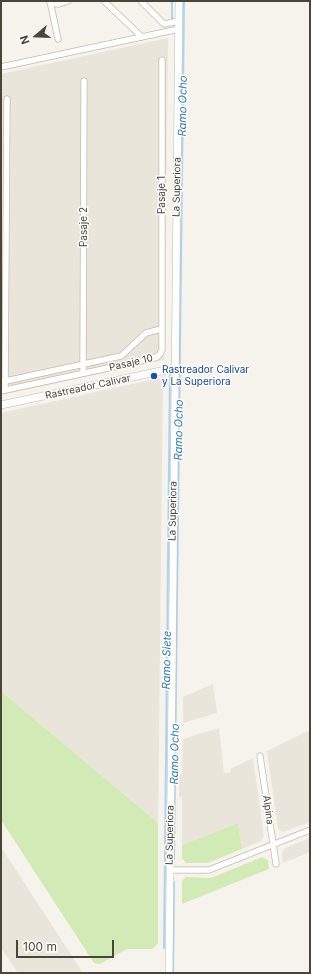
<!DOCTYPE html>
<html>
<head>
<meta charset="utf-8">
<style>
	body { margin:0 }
	#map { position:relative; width:311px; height:974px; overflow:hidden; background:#f6f3ec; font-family:Inter,sans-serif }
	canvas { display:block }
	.frame { position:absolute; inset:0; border:2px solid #4b4439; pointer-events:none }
	.north { position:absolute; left:16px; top:16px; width:40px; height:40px; -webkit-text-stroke:3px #fff; paint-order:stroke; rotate:251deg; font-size:11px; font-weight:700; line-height:16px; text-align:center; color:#4b4439 }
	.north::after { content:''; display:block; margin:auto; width:14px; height:18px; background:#4b4439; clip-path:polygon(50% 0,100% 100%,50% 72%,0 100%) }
	.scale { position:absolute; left:16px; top:940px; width:98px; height:18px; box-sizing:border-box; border:2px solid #4b4439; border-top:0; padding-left:5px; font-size:12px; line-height:14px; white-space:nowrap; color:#4b4439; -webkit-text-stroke:3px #fff; paint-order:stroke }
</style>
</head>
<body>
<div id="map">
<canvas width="311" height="974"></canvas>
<div class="frame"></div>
<div class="north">N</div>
<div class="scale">100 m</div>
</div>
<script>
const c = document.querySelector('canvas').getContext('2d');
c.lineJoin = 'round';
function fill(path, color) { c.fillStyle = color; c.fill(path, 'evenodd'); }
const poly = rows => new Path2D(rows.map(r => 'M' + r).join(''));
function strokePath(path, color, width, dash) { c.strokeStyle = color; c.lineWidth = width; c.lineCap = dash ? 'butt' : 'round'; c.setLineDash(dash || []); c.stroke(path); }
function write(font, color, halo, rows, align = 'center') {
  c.font = font + ' Inter,sans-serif'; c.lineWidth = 3; c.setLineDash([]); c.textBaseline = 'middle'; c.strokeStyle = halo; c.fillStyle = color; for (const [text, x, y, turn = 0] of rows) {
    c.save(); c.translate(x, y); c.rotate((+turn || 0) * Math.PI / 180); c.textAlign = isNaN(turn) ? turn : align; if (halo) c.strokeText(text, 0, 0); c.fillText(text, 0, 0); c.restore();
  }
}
fill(poly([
	[168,38,164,360,1,395,1,74],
	[159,378,163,382,158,823,1,691,1,413],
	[213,684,217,713,183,723,183,697],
	[219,728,224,773,231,773,230,769,253,758,264,836,261,841,242,849,238,823,182,845,182,797,179,797,179,775,182,775,183,739],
	[310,730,310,822,283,832,278,829,267,751],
	[310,838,310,852,283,863,282,853,285,848],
	[1,847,81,970,81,973,18,973,1,948]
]), '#eae5da');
fill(poly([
	[1,691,158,823,158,944,152,949,127,949,100,964,94,963,1,820],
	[238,823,242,849,208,863,186,863,182,858,182,845],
	[262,857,268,860,269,869,182,904,182,881,186,877,211,878]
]), '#d2eab5');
strokePath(poly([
	[172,19,172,1],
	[174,859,184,1],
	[164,948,170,372],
	[173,973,174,882]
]), '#a9d4f2', 2);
const minor = poly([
	[50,1,58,39],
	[104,1,142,37],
	[141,1,164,24,179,21],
	[50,3,59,4,68,1],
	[1,67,179,29],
	[83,373,84,81],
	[1,382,121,356,146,333,161,329],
	[5,390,7,99],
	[1,391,150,359,157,357,160,354,162,350,162,60],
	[260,756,276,864],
	[170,870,209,870,310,830]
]);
const tertiary = poly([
	[1,405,175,368],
	[169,973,179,1]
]);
strokePath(minor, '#c2bbae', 7);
strokePath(tertiary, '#c2bbae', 8);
strokePath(minor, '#fff', 5.5);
strokePath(tertiary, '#fff', 7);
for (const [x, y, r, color] of [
	[154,376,4,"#1a4fb4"]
]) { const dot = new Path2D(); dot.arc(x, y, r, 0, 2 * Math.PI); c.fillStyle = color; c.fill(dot); strokePath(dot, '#fff', 1.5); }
write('10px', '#4b4439', '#fff', [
	["La Superiora",177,187,-89],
	["Pasaje 1",162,195,-90],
	["Pasaje 2",84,227,-90],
	["Pasaje 10",131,363,-13],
	["Rastreador Calivar",88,387,-12],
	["La Superiora",173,511,-89],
	["Alpina",268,810,82],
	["La Superiora",170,835,-89]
]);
write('10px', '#164399', '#fff', [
	["Rastreador Calivar",162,370],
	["y La Superiora",162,382]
], 'left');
write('italic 11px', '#2e7ab2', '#fff', [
	["Ramo Ocho",183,106,-89],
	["Ramo Ocho",179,430,-89],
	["Ramo Siete",167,660,-89],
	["Ramo Ocho",175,754,-89]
]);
</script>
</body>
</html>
